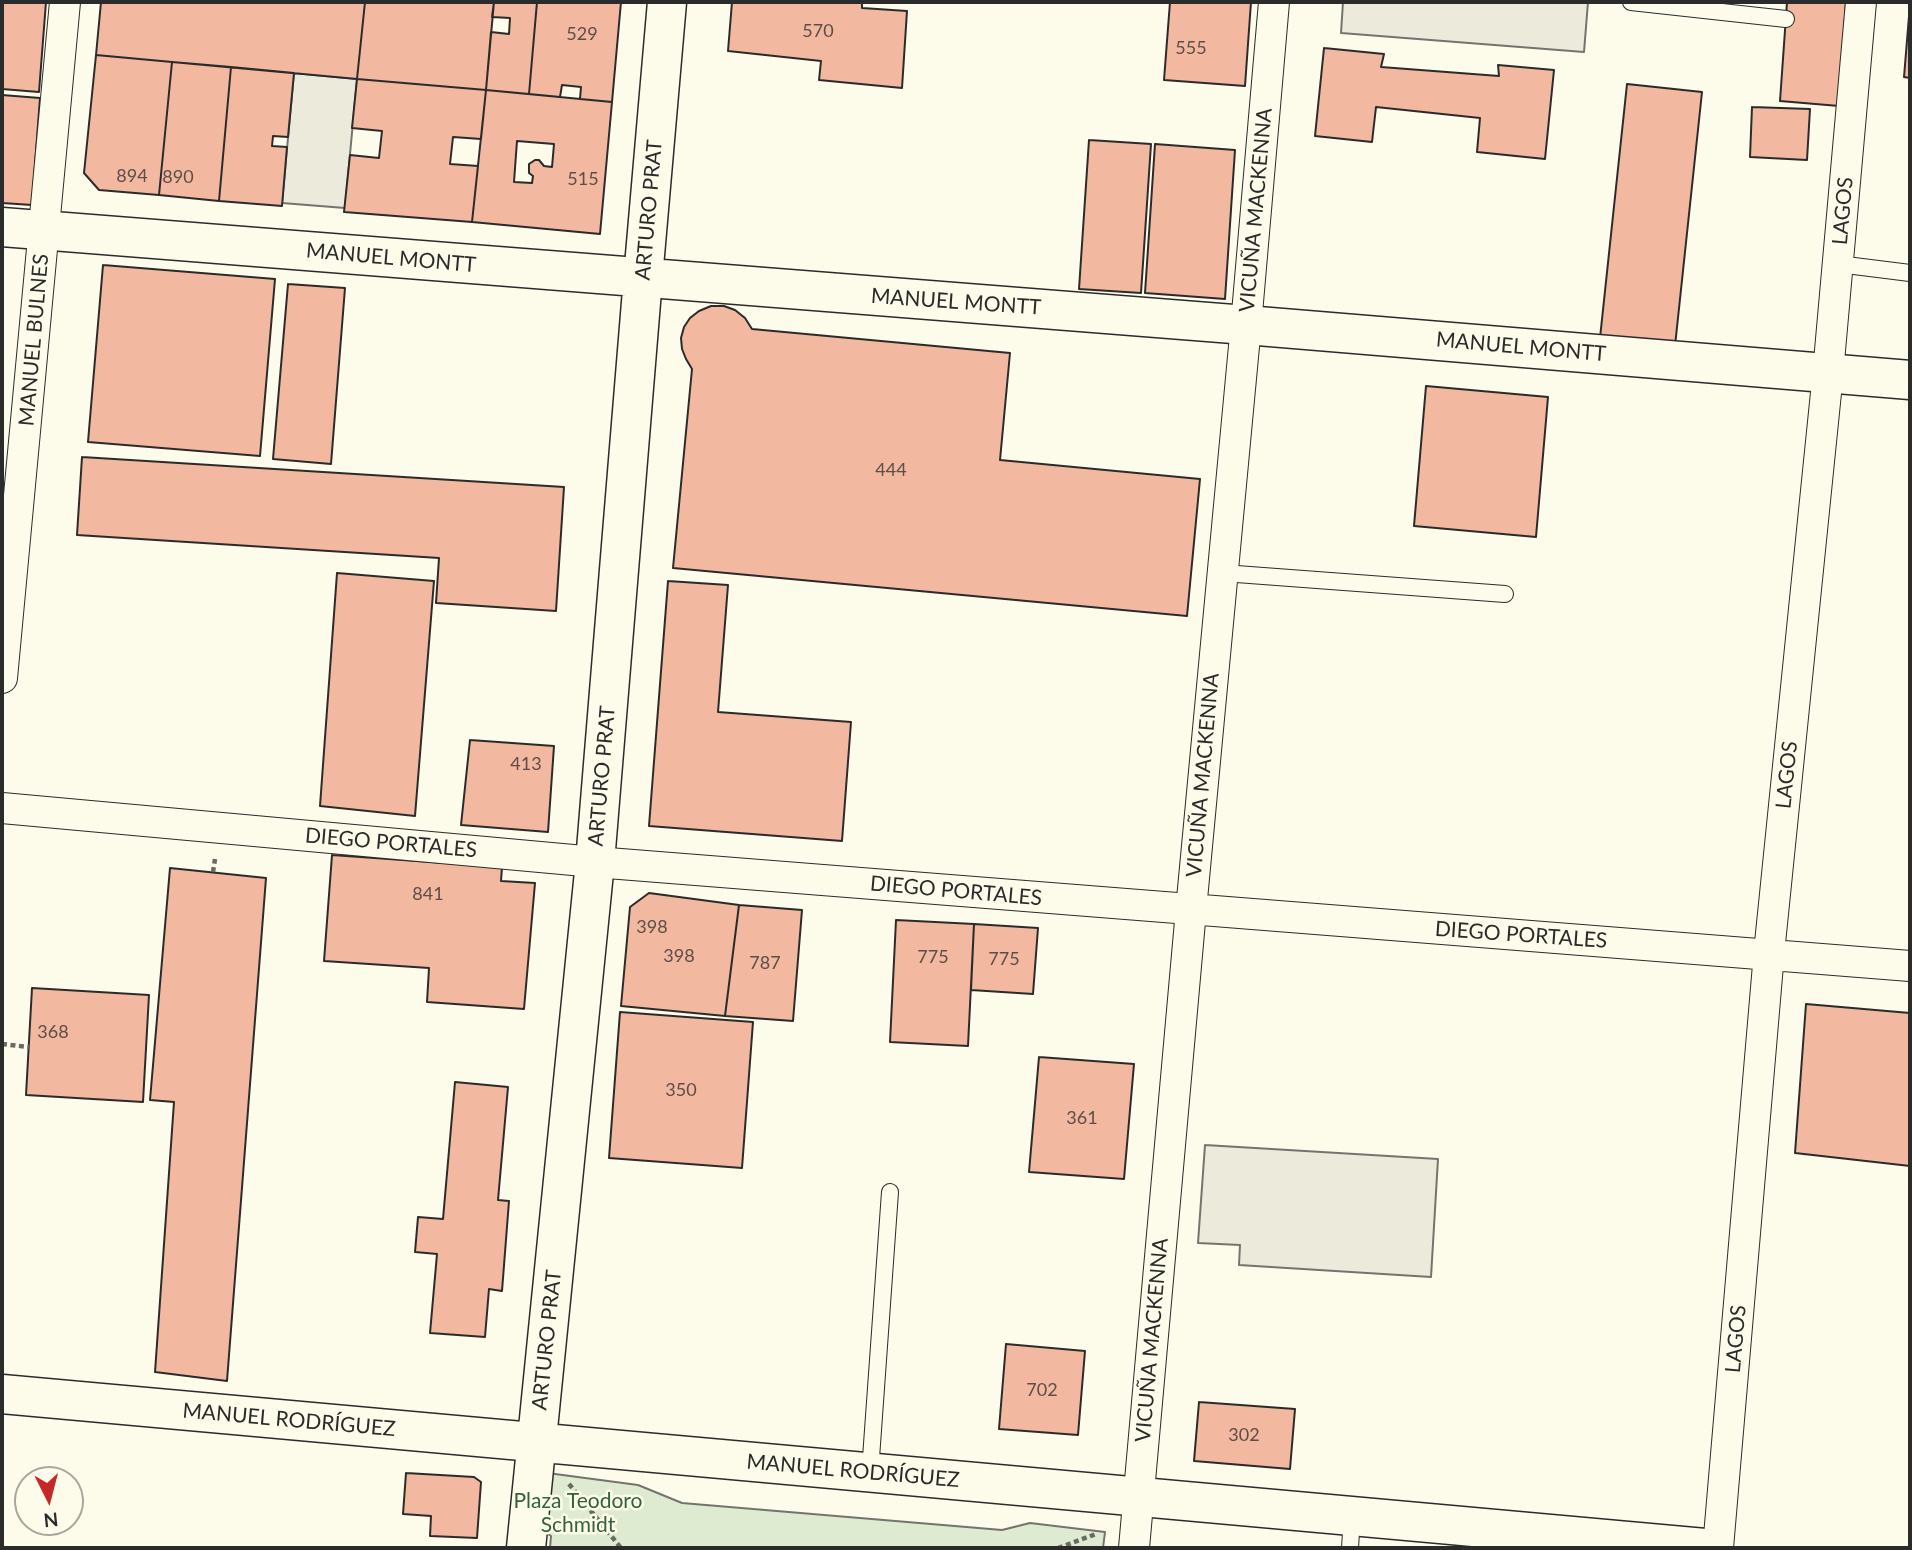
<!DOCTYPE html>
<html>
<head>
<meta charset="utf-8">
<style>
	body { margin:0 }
	#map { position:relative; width:1912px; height:1550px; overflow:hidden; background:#fdfbea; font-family:Lato,sans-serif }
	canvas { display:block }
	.frame { position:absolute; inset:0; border:4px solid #2b2b2b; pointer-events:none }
	.north { position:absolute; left:14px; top:1466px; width:70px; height:70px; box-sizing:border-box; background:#fdfbea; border:2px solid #a9a89e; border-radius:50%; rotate:174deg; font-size:19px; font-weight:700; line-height:28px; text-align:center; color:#2b2b2b }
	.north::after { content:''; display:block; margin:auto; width:24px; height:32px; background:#c62828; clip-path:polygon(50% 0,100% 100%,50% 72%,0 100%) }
</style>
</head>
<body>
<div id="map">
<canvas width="1912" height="1550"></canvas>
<div class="frame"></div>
<div class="north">N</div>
</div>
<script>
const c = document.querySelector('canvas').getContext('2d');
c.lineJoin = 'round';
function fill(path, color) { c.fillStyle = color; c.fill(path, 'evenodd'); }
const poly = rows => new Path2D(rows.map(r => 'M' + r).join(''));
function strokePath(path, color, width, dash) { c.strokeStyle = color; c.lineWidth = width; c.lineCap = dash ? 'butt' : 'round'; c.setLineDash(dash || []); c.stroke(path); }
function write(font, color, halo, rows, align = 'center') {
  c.font = font + ' Lato,sans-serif'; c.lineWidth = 5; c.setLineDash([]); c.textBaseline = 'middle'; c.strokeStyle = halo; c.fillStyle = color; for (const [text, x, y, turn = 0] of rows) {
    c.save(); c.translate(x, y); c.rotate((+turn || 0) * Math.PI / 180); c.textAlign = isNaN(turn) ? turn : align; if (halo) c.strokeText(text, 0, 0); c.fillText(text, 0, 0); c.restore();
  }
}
const green = poly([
	[540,1472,638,1485,682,1503,1002,1530,1030,1523,1105,1532,1103,1548,550,1548,551,1536,536,1526,540,1472]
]);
fill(green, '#deebd1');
strokePath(green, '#74746e', 2);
const parking = poly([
	[1343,2,1588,2,1584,52,1341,33,1343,2],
	[294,73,357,79,345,208,282,203,294,73],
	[1205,1145,1438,1159,1431,1277,1239,1265,1240,1245,1198,1243,1205,1145]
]);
fill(parking, '#eceadb');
strokePath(parking, '#74746e', 2);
const building = poly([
	[2,2,46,2,39,92,2,89,2,2],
	[101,2,365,2,357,79,96,55,101,2],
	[365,2,494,2,486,90,357,79,365,2],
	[494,2,537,2,529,94,486,90,491,32,509,34,510,18,492,17,494,2],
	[537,2,621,2,612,102,580,99,581,87,562,85,560,97,529,94,537,2],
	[732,2,862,2,862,8,907,11,902,88,819,80,821,61,728,51,732,2],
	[1170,2,1251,2,1245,86,1164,80,1170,2],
	[1787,2,1846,2,1839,106,1780,101,1787,2],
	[1910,4,1910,78,1904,77,1910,4],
	[1324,48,1384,54,1381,67,1499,76,1498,65,1554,70,1545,159,1477,152,1480,118,1376,107,1372,142,1315,136,1324,48],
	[96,55,172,62,159,195,99,190,84,173,96,55],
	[172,62,231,67,219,201,159,195,172,62],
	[231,67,294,73,288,137,273,136,272,146,287,147,282,206,219,201,231,67],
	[357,79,486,90,481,139,453,137,450,164,478,166,472,222,344,212,350,155,379,158,382,131,352,128,357,79],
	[1627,84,1702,92,1675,346,1600,338,1627,84],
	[486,90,612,102,600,234,472,222,486,90],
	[517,141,554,144,552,167,544,166,539,160,535,160,529,164,529,173,533,176,532,183,514,182,517,141],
	[2,95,40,98,32,205,2,203,2,95],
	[1752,107,1810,109,1807,160,1750,157,1752,107],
	[1089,140,1151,144,1141,293,1079,289,1089,140],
	[1155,144,1235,150,1225,299,1145,293,1155,144],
	[103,265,275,279,260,456,88,442,103,265],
	[288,284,345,288,331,464,273,459,288,284],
	[711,306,724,306,735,310,745,318,752,329,1010,353,1000,460,1200,479,1187,616,673,568,692,369,686,359,682,349,681,338,684,327,690,318,699,311,711,306],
	[1426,386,1548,397,1536,537,1414,526,1426,386],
	[82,457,564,487,556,611,436,603,439,558,77,535,82,457],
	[337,573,434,581,415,816,320,806,337,573],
	[668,581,728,585,718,712,851,722,842,841,649,826,668,581],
	[470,740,554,746,548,832,461,825,470,740],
	[332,855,502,867,501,881,535,883,524,1009,427,1002,429,968,324,961,332,855],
	[170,868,266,878,227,1381,155,1372,174,1102,150,1100,170,868],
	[649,893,739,905,725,1016,621,1006,630,907,649,893],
	[739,905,802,910,793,1021,725,1016,739,905],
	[896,920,974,924,968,1046,890,1042,896,920],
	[974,924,1038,928,1033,994,971,990,974,924],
	[32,988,149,995,143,1102,26,1095,32,988],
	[1806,1004,1910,1013,1910,1166,1795,1153,1806,1004],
	[620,1012,753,1022,742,1168,609,1158,620,1012],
	[1039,1057,1134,1064,1124,1179,1029,1172,1039,1057],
	[455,1082,508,1087,498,1200,509,1201,502,1291,489,1289,485,1337,430,1333,437,1254,415,1252,418,1217,443,1219,455,1082],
	[1006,1344,1085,1351,1078,1435,999,1429,1006,1344],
	[1199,1402,1295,1409,1290,1469,1194,1461,1199,1402],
	[406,1473,474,1477,481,1482,477,1538,430,1536,431,1516,403,1514,406,1473]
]);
fill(building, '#f2b8a0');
strokePath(building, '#2b2b2b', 2);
const lane = poly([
	[1631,2,1786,19],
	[1838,264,1910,273],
	[1223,573,1505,594],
	[870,1472,890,1192],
	[1350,1548,1352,1516]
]);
const street = poly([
	[2,678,65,2],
	[2,808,595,862,1910,966],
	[1134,1548,1191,910,1246,325,1274,2],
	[1718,1548,1769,953,1828,373,1861,2]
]);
const secondary = poly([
	[2,227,1246,325,1910,380],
	[2,1394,1705,1548],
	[526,1548,595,862,643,278,667,2]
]);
strokePath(lane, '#2b2b2b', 18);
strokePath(street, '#2b2b2b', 32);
strokePath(secondary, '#2b2b2b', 41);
strokePath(poly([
	[213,872,215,859],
	[2,1044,29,1047],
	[569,1484,621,1548],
	[1058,1548,1096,1534]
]), '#6a6964', 4.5, [5, 3.5]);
strokePath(lane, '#fdfbea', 16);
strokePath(street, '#fdfbea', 30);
strokePath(secondary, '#fdfbea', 38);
write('18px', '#5d4e48', null, [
	["570",818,31],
	["529",582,34],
	["555",1191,48],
	["894",132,176],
	["890",178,177],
	["515",583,179],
	["444",891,470],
	["413",526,764],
	["841",428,894],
	["398",652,927],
	["398",679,956],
	["775",933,957],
	["775",1004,959],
	["787",765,963],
	["368",53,1032],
	["350",681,1090],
	["361",1082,1118],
	["702",1042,1390],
	["302",1244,1435]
]);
write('21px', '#2b2b2b', '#fdfbea', [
	["ARTURO PRAT",649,210,-85],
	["VICUÑA MACKENNA",1256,210,-85],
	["LAGOS",1843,211,-85],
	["MANUEL MONTT",391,258,5],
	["MANUEL MONTT",956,302,4],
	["MANUEL BULNES",34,340,-85],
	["MANUEL MONTT",1521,347,5],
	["VICUÑA MACKENNA",1203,775,-85],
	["LAGOS",1787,775,-84],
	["ARTURO PRAT",602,776,-85],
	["DIEGO PORTALES",391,843,5],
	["DIEGO PORTALES",956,891,5],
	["DIEGO PORTALES",1521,935,4],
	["LAGOS",1736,1339,-85],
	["ARTURO PRAT",547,1340,-84],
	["VICUÑA MACKENNA",1152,1340,-85],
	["MANUEL RODRÍGUEZ",289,1420,5],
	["MANUEL RODRÍGUEZ",853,1471,5]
]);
write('21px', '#34623c', '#fdfbea', [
	["Plaza Teodoro",578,1501],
	["Schmidt",578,1525]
]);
</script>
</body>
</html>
